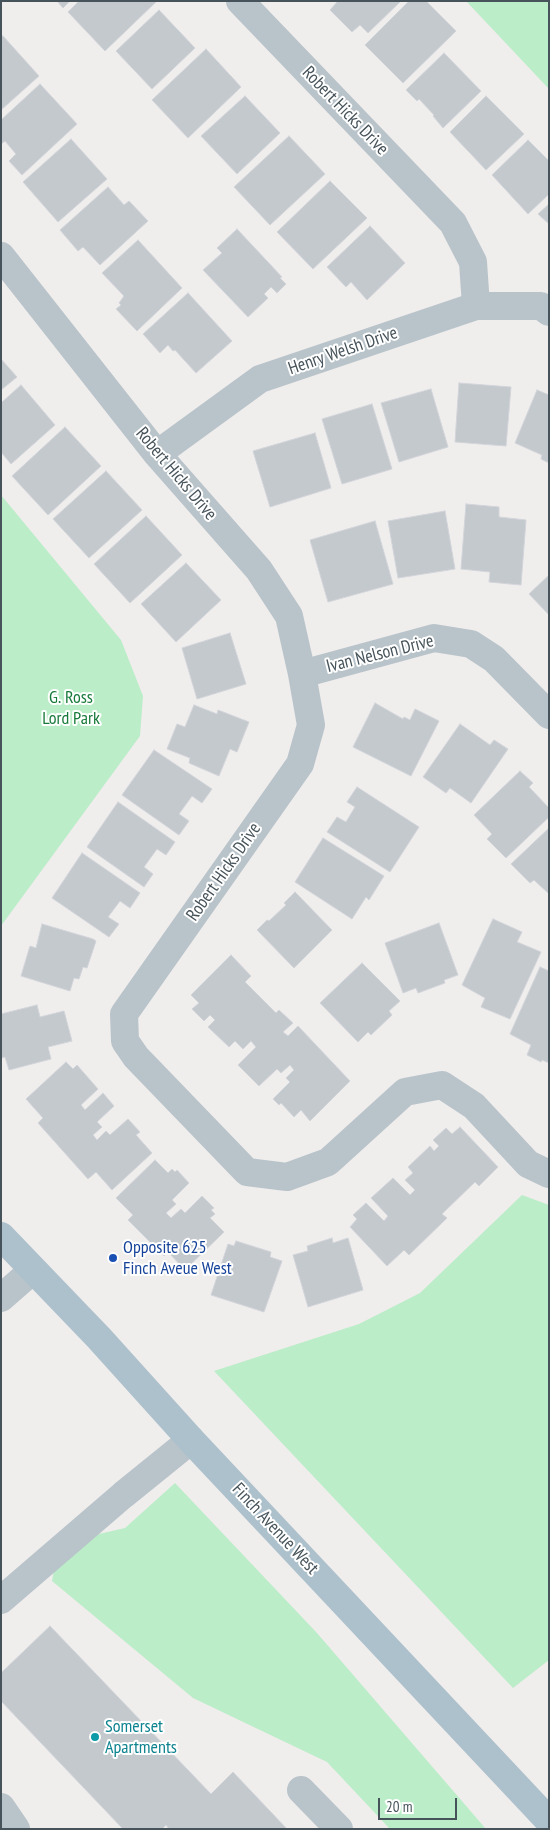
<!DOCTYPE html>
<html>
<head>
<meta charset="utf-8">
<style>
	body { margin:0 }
	#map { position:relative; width:550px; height:1830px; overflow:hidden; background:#f0eded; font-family:"PT Sans Narrow",sans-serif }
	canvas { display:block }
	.frame { position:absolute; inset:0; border:2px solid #46535a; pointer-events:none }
	.scale { position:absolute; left:378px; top:1798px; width:79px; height:22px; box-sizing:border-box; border:2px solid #46535a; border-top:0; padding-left:6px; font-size:15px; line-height:18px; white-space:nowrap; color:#46535a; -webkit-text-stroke:4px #fff; paint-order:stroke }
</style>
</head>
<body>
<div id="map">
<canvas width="550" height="1830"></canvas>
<div class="frame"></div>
<div class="scale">20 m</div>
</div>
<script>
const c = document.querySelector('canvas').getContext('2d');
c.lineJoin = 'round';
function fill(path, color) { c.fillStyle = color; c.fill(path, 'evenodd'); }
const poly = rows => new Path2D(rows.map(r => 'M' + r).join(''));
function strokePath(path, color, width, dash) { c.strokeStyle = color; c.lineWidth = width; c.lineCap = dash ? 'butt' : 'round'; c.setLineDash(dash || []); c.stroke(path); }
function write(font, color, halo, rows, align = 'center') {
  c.font = font + ' "PT Sans Narrow",sans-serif'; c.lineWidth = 4; c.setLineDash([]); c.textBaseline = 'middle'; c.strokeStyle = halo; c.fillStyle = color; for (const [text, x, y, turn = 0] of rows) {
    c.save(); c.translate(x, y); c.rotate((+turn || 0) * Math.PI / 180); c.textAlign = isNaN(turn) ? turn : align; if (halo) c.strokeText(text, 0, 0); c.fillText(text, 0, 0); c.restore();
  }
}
fill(poly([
	[466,1,549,1,549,89],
	[1,495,121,640,143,696,140,736,1,926],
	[522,1195,549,1205,549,1660,513,1688,214,1371,359,1324,420,1293],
	[175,1483,317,1633,486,1829,390,1829,327,1762,193,1698,52,1581,56,1558,86,1537,125,1528]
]), '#bbedc8');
const building = poly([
	[57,1,70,1,63,8,57,1],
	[79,1,157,1,105,51,68,12,79,1],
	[338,1,401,1,368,33,360,25,352,32,330,10,338,1],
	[409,1,426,1,456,31,403,83,365,45,409,1],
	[159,10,195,48,152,89,116,51,159,10],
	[3,36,39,76,1,110,1,37,3,36],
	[206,49,241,87,188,138,152,100,206,49],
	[444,53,481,91,443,128,433,116,434,115,419,99,417,101,406,90,444,53],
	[40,84,77,124,22,175,9,161,16,154,5,141,1,144,1,120,40,84],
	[245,96,280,133,237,174,201,136,245,96],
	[486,96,524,134,486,170,450,132,486,96],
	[289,136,325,174,270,225,234,187,289,136],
	[71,139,107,179,58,222,23,182,71,139],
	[528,140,549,161,549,194,528,214,492,175,528,140],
	[330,181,367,218,313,269,277,232,330,181],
	[108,187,124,205,129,201,148,221,100,265,83,247,78,251,60,230,108,187],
	[549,204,549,224,538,214,549,204],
	[370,226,405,263,367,300,351,282,346,287,327,267,370,226],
	[237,229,282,277,280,278,286,284,277,293,271,287,264,294,268,298,248,317,203,270,222,253,217,248,237,229],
	[138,240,182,288,137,331,116,309,121,305,119,303,124,296,102,273,138,240],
	[188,293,232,341,196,373,175,350,173,351,168,345,160,353,143,334,188,293],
	[1,359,17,377,1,390,1,359],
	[459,383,511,387,506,446,455,442,459,383],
	[21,385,55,425,11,464,1,452,1,403,21,385],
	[431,389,448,447,399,462,381,403,431,389],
	[537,390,549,395,549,463,541,459,542,455,515,443,537,390],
	[372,404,392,469,342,484,322,419,372,404],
	[65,427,101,466,48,515,12,476,65,427],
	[315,433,331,488,270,507,253,451,315,433],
	[106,471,142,510,89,558,53,519,106,471],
	[466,504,499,507,499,517,526,520,521,585,489,582,490,572,461,569,466,504],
	[445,511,455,569,398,578,388,521,445,511],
	[146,516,182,555,130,603,94,564,146,516],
	[375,521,393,584,328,602,310,540,375,521],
	[186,563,221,600,176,642,141,604,186,563],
	[549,575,549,615,529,594,549,575],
	[230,633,246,684,197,699,182,648,230,633],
	[375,703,403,719,404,717,410,720,415,709,439,721,411,776,353,747,375,703],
	[194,705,217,714,218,710,249,722,237,752,230,749,219,776,189,763,190,758,167,749,177,724,185,727,194,705],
	[460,724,490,745,494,740,508,749,471,803,450,788,446,793,423,777,460,724],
	[154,750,212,789,202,803,192,796,179,814,189,821,179,835,122,795,154,750],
	[520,771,533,783,529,787,549,808,549,817,506,858,487,839,492,834,474,815,520,771],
	[357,787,419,827,390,872,327,832,337,817,346,822,355,807,347,802,357,787],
	[118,802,175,842,166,855,157,849,144,867,153,874,144,887,87,847,118,802],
	[549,828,549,894,534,880,530,883,511,864,549,828],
	[323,838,384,876,369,900,366,897,352,919,295,882,323,838],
	[82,853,140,893,130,908,120,901,108,917,119,924,109,937,52,898,82,853],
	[295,892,332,930,294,968,257,930,267,920,269,921,286,905,284,903,295,892],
	[493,919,522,932,517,942,541,952,510,1019,481,1007,485,998,462,985,493,919],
	[439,923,458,975,444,980,445,983,418,993,416,988,403,993,385,943,439,923],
	[42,924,93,939,96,941,87,968,83,967,79,979,74,978,70,991,21,976,30,946,36,948,42,924],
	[231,955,251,976,245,982,276,1013,279,1010,293,1023,283,1032,288,1036,298,1026,350,1081,310,1121,301,1110,294,1117,281,1103,279,1105,273,1099,290,1082,286,1078,294,1070,290,1065,281,1073,277,1069,259,1086,238,1065,256,1047,251,1041,243,1049,235,1041,229,1047,208,1027,215,1020,210,1015,204,1021,192,1009,199,1003,191,995,231,955],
	[362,963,400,1001,389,1011,392,1015,371,1035,368,1032,358,1042,320,1003,362,963],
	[540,967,549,971,549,1063,542,1060,541,1062,527,1055,531,1045,510,1034,540,967],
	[37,1005,40,1017,64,1011,72,1041,48,1047,51,1059,9,1070,5,1057,1,1058,1,1014,37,1005],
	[66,1062,73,1069,77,1065,98,1089,81,1105,85,1110,103,1093,114,1106,97,1122,102,1127,93,1135,97,1140,106,1131,110,1135,128,1119,140,1132,136,1135,152,1153,112,1190,96,1172,88,1179,38,1123,43,1118,26,1099,66,1062],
	[460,1127,498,1167,479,1186,475,1182,442,1214,447,1218,409,1255,404,1250,387,1266,350,1227,357,1219,353,1215,366,1203,384,1221,388,1216,371,1198,393,1178,410,1195,415,1190,405,1180,413,1173,408,1167,430,1146,434,1151,439,1146,433,1140,446,1128,452,1134,460,1127],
	[155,1160,168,1173,172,1169,175,1172,177,1170,189,1183,172,1200,176,1204,166,1213,171,1218,181,1209,185,1213,202,1196,214,1208,211,1210,215,1214,210,1218,224,1232,185,1270,168,1252,164,1256,128,1220,133,1215,116,1198,155,1160],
	[332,1238,333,1243,348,1238,363,1290,308,1307,293,1255,308,1251,307,1246,332,1238],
	[236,1241,271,1252,270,1257,282,1261,264,1312,211,1295,228,1244,234,1246,236,1241],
	[50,1626,211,1794,233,1772,287,1829,169,1829,166,1825,162,1829,123,1829,1,1701,1,1673,50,1626]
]);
fill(building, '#c4c9cd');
strokePath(building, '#d1d4d9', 1);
strokePath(poly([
	[240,1,453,223,473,262,476,306],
	[1,256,157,454,259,570,289,616,302,674,311,725,300,764,124,1014,125,1041,136,1057,247,1172,287,1177,328,1162,405,1092,442,1085,474,1106,528,1164,549,1174],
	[157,454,260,379,476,306,541,306,549,312],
	[302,674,434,638,471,644,494,659,549,715],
	[1,1298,33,1270],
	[1,1600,123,1495,191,1440],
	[301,1790,339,1829],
	[1,1807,16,1829]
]), '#b9c4ca', 28);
strokePath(poly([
	[1,1236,99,1338,191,1440,549,1821]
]), '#adc1cc', 28);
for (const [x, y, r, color] of [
	[113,1258,5,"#1a4fb4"],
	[95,1737,5,"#0f9aa8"]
]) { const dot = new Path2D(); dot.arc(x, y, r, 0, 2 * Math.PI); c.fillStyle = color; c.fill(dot); strokePath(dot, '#fff', 2); }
write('18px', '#46535a', '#fff', [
	["Robert Hicks Drive",345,111,46],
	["Henry Welsh Drive",343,351,-19],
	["Robert Hicks Drive",176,474,50],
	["Ivan Nelson Drive",380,654,-14],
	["Robert Hicks Drive",224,872,-55],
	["Finch Avenue West",275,1529,47]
]);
write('18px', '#187a3b', '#fff', [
	["G. Ross",71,698],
	["Lord Park",71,719]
]);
write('18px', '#164399', '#fff', [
	["Opposite 625",123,1248],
	["Finch Aveue West",123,1269]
], 'left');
write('18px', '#0d838f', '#fff', [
	["Somerset",105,1727],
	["Apartments",105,1748]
], 'left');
</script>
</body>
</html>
